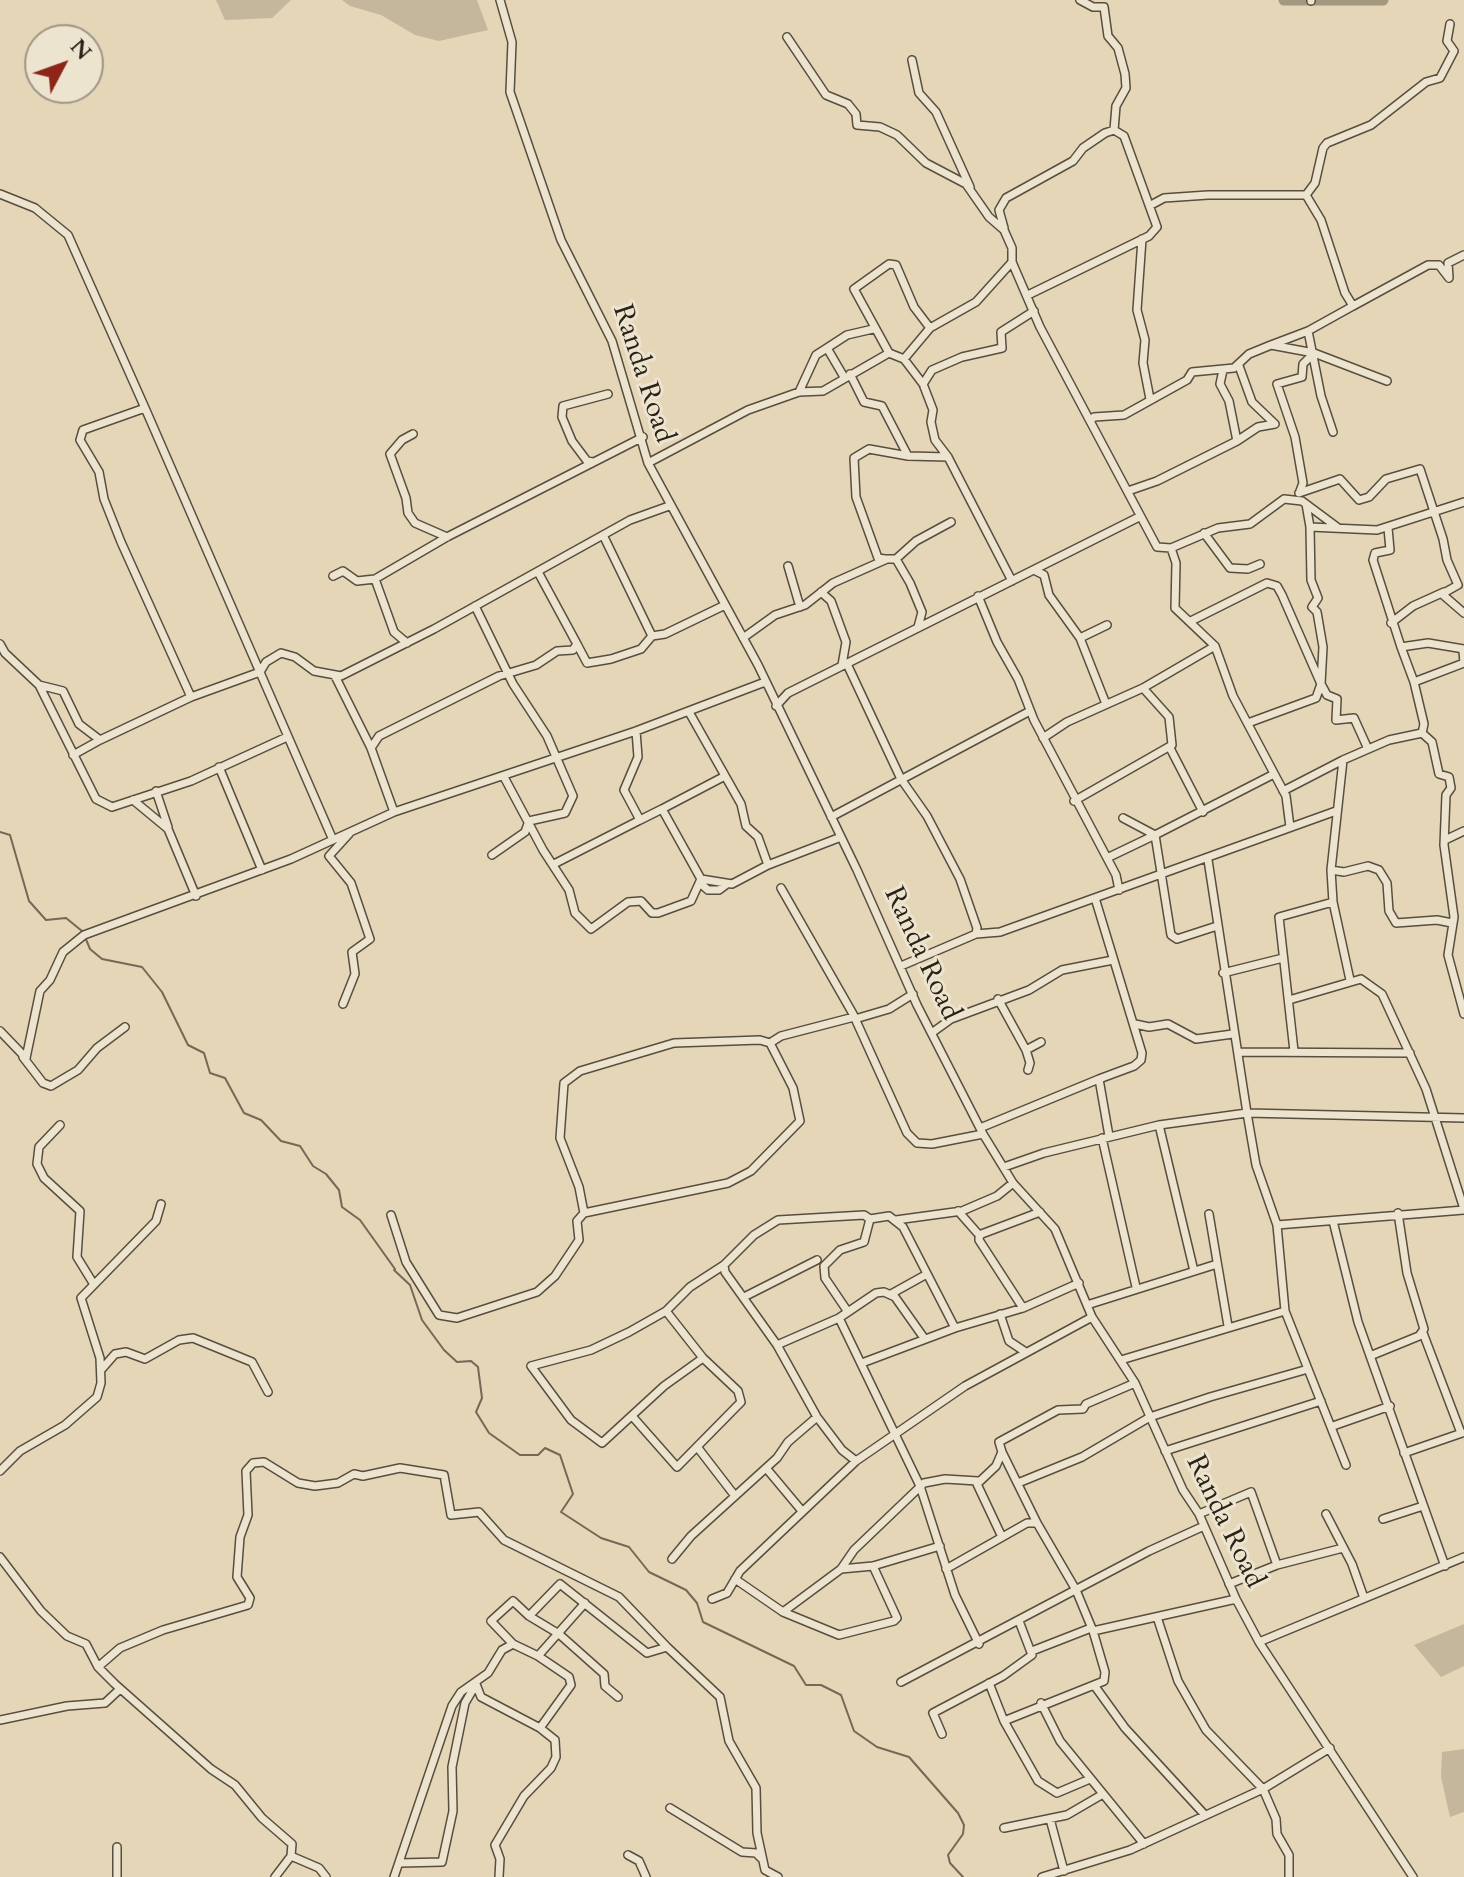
<!DOCTYPE html>
<html>
<head>
<meta charset="utf-8">
<style>
	body { margin:0 }
	#map { position:relative; width:1464px; height:1877px; overflow:hidden; background:#e4d6b7; font-family:Cardo,serif }
	canvas { display:block }
	.north { position:absolute; left:24px; top:24px; width:80px; height:80px; box-sizing:border-box; background:#ede4d0; border:2px solid #9f9686; border-radius:50%; rotate:49deg; font-size:22px; font-weight:700; line-height:32px; text-align:center; color:#2a2117 }
	.north::after { content:''; display:block; margin:auto; width:28px; height:36px; background:#8f2418; clip-path:polygon(50% 0,100% 100%,50% 72%,0 100%) }
</style>
</head>
<body>
<div id="map">
<canvas width="1464" height="1877"></canvas>
<div class="north">N</div>
</div>
<script>
const c = document.querySelector('canvas').getContext('2d');
c.lineJoin = 'round';
function fill(path, color) { c.fillStyle = color; c.fill(path, 'evenodd'); }
const poly = rows => new Path2D(rows.map(r => 'M' + r).join(''));
function strokePath(path, color, width, dash) { c.strokeStyle = color; c.lineWidth = width; c.lineCap = dash ? 'butt' : 'round'; c.setLineDash(dash || []); c.stroke(path); }
function write(font, color, halo, rows, align = 'center') {
  c.font = font + ' Cardo,serif'; c.lineWidth = 6; c.setLineDash([]); c.textBaseline = 'middle'; c.strokeStyle = halo; c.fillStyle = color; for (const [text, x, y, turn = 0] of rows) {
    c.save(); c.translate(x, y); c.rotate((+turn || 0) * Math.PI / 180); c.textAlign = isNaN(turn) ? turn : align; if (halo) c.strokeText(text, 0, 0); c.fillText(text, 0, 0); c.restore();
  }
}
fill(poly([
	[216,0,291,0,272,18,225,20],
	[342,0,477,0,488,30,439,41,415,35,381,15,350,6],
	[1464,1624,1464,1666,1441,1677,1414,1645],
	[1464,1749,1464,1812,1450,1817,1441,1777,1442,1752]
]), '#c4b79c');
strokePath(poly([
	[0,832,10,835,29,901,46,920,66,918,82,931],
	[85,937,90,949,102,959,142,967,162,992,188,1045,204,1053,210,1073,225,1078,244,1113,261,1120,281,1141,300,1146,313,1166,326,1174,339,1190,342,1207,360,1220,395,1269],
	[394,1270,410,1285,422,1320,444,1350,457,1362,471,1361,478,1367,482,1398,476,1412,489,1433,520,1455,538,1455,545,1448,560,1455,573,1494,561,1512,601,1538,629,1547,649,1572,686,1590,697,1603,703,1622,794,1666,806,1685,821,1685,841,1695,854,1731,877,1747,909,1757,958,1813,964,1825,963,1834,948,1855,950,1863,963,1877]
]), '#746857', 2);
strokePath(poly([
	[1284,0,1383,0]
]), '#a59881', 11);
const street = poly([
	[500,0,512,42,510,92,561,240,612,341,648,463,758,665,857,870,917,1005,983,1134,1013,1183,1055,1229,1092,1317,1135,1383,1183,1490,1199,1514,1236,1599,1259,1642,1413,1877],
	[1080,0,1093,7,1104,7,1108,36,1118,48,1125,74,1126,88,1116,106,1114,130],
	[1311,0,1311,1],
	[787,37,826,95,848,104,856,114,857,125,880,127,897,135,926,163,966,184,989,217,1004,230,1012,248,1012,262,1040,327,1157,547,1171,548,1218,528,1250,524,1284,499,1302,501,1337,527],
	[912,60,919,93,936,112,970,187],
	[0,194,35,208,68,235,145,408],
	[1151,205,1164,198,1208,195,1306,195],
	[1004,228,999,210,1006,198,1073,161,1083,148,1105,133,1114,130,1124,136,1157,227,1149,236,1028,295],
	[1142,239,1137,310,1145,340,1143,363,1150,399],
	[1353,306,1428,265,1439,265,1449,278,1448,263,1464,255],
	[930,328,914,307,896,265,889,264,854,289,889,353,904,359,923,384,933,410,931,422,935,440,948,457,1012,581],
	[1308,331,1321,396,1333,432],
	[1271,345,1308,331,1353,306,1345,293,1321,220,1306,195,1315,183,1323,148,1327,143,1371,125,1426,82,1440,78,1454,51,1447,41,1450,24],
	[827,348,847,335,873,329],
	[904,359,930,328,976,302,1012,262],
	[850,374,864,402,882,406,908,456],
	[923,384,932,370,962,357,1002,348,1001,332,1034,311],
	[799,392,816,355,827,348,844,377],
	[1090,421,1094,417,1124,415,1187,380,1192,372,1234,368,1249,354,1271,345,1314,353,1387,381],
	[413,434,402,440,390,454,406,498,408,513,415,523,447,537],
	[1237,441,1258,427,1275,424,1252,402,1239,366],
	[593,462,587,461,572,441,562,417,563,406,608,394],
	[648,463,748,410,799,392,823,391,889,353],
	[1128,491,1157,481,1237,441,1229,401,1220,384,1223,370],
	[1300,491,1303,483,1295,437,1277,384,1302,377,1303,364,1314,353],
	[1299,493,1340,479,1359,500,1369,497,1386,479,1420,469,1443,539,1447,560,1458,585,1442,594,1464,613],
	[1306,504,1310,527,1311,580,1318,598,1312,607,1317,612,1323,647,1321,684,1327,695,1337,699,1336,720,1354,718,1368,749],
	[1310,527,1377,530,1464,502],
	[1388,528,1390,550,1375,553,1373,560,1401,647],
	[1204,533,1230,568,1248,569,1260,564],
	[604,537,652,636,665,634,723,606],
	[1171,548,1176,563,1175,608,1215,646,1233,696,1286,796,1290,827],
	[885,559,878,558,856,497,854,458,869,449,908,456,948,457],
	[896,559,916,541,951,522],
	[788,566,800,607],
	[1034,570,1044,575,1049,595,1080,638,1107,625],
	[538,572,577,644],
	[333,576,343,571,357,581,375,579,447,537,643,437],
	[375,579,394,632,407,643],
	[821,592,831,601,846,642,842,665],
	[978,596,997,642,1018,679,1034,720,1116,875,1119,890],
	[475,606,513,684,547,736,573,796,565,813,529,821,525,832,492,855],
	[1191,621,1267,583,1277,586,1282,595,1321,684,1316,698,1248,723],
	[1391,623,1413,606,1444,592],
	[743,638,775,615,805,605,833,583,887,559,896,559,910,583,922,612,918,627],
	[1080,638,1106,704],
	[0,644,5,653,39,685,63,691,79,724,100,740,191,697,121,542,104,499,99,472,80,440,83,430,145,408,333,840],
	[847,664,901,779,927,816,960,879,977,928,976,934],
	[335,676,371,748,394,812],
	[1414,682,1464,663,1463,651],
	[39,685,96,799,112,807,191,781,287,737],
	[191,697,260,672,266,662,281,653,295,657,314,671,341,676,434,629,630,520,669,506],
	[776,706,788,693,1139,517],
	[689,712,741,804,746,826,758,837,768,865],
	[636,731,638,757,624,790,640,820,662,809,701,879],
	[1422,733,1432,742,1439,774,1449,777,1451,788,1446,795,1444,845,1454,917,1448,955,1464,1014],
	[1043,738,1067,722,1143,688,1215,646],
	[371,748,379,736,499,676,536,665,557,651,573,650,577,644,587,663,611,659,641,649,652,636],
	[1170,748,1203,812],
	[73,755,100,740],
	[219,767,262,870],
	[504,777,543,850,569,890,575,913,591,929,628,902,641,901,652,913,658,913,691,901,701,879,732,884,768,865,841,837],
	[156,791,168,827],
	[1283,791,1343,760],
	[133,800,168,829,196,896],
	[1074,801,1172,745,1169,717,1143,688],
	[662,809,725,776],
	[831,817,1030,711],
	[1123,818,1155,835,1274,774],
	[1445,840,1464,831],
	[1107,858,1155,835,1171,935,1177,939,1217,926],
	[1208,860,1247,1113,1464,1118],
	[554,864,640,820],
	[1331,870,1344,872,1368,866,1379,870,1387,883,1389,911,1396,923,1437,920,1452,923],
	[701,884,708,890,719,890,727,884],
	[781,888,853,1014,907,1133,917,1143,932,1144,983,1134],
	[1095,898,1142,1053,1141,1060,1134,1066,1099,1079],
	[901,966,976,934,1000,932,1336,811],
	[1223,973,1283,958],
	[1350,980,1333,902,1331,870,1343,760,1389,740,1422,733,1424,724,1414,682,1401,647,1428,643,1464,649],
	[998,999,1026,1050,1041,1042],
	[1289,1000,1361,979,1382,994,1426,1089,1464,1209],
	[343,1004,355,974,352,952,370,939,351,883,329,856,349,834],
	[855,1019,889,1009,913,994],
	[1135,1024,1149,1027,1168,1024,1196,1039,1233,1034],
	[125,1027,97,1048,78,1070,51,1086,43,1083,23,1057,26,1058,40,991,50,980,63,952,84,935,291,859,394,812,636,731,765,682],
	[0,1031,26,1058],
	[933,1032,951,1019,1029,990,1062,970,1113,960],
	[1026,1050,1030,1063,1028,1070],
	[1294,1051,1279,917,1333,902],
	[1238,1052,1410,1053],
	[60,1125,39,1147,37,1164,44,1178,80,1211,77,1257,93,1283],
	[1159,1125,1194,1271],
	[980,1128,1099,1079,1109,1136],
	[1102,1138,1136,1287],
	[1004,1167,1044,1153,1159,1125,1247,1113,1256,1165,1277,1225,1285,1311,1346,1465],
	[958,1211,980,1236],
	[584,1213,579,1187,560,1138,564,1083,580,1071,674,1043,760,1040,770,1043,781,1036,854,1017],
	[1209,1214,1228,1326],
	[391,1215,406,1262,439,1315,457,1318,537,1292,555,1276,579,1240,577,1221,584,1213,728,1183,751,1171,800,1121,793,1088,770,1043],
	[896,1220,962,1211,997,1196,1013,1183],
	[1333,1221,1358,1322,1445,1566],
	[1277,1225,1464,1210],
	[891,1294,927,1274],
	[744,1297,817,1260],
	[1087,1305,1217,1264],
	[1023,1308,979,1240,979,1235,1040,1212],
	[848,1312,825,1278,824,1266,840,1250,864,1242,870,1219,889,1216,903,1227,955,1328],
	[1000,1314,1009,1341,1024,1351],
	[839,1318,920,1486,955,1595,979,1644],
	[1423,1333,1461,1433],
	[777,1345,839,1318,876,1293,884,1292,895,1297,924,1338],
	[1370,1356,1419,1336,1424,1329,1407,1273,1398,1213],
	[703,1358,664,1386,602,1443,571,1420,531,1366,591,1350,629,1332,666,1311,690,1287,724,1265],
	[1121,1360,1285,1311],
	[862,1363,955,1328,1023,1308,1079,1283],
	[101,1370,115,1354,126,1352,145,1359,179,1340,193,1338,252,1362,268,1392],
	[632,1416,677,1467,741,1402,738,1391,703,1358,666,1311],
	[1333,1426,1390,1406],
	[698,1448,735,1496],
	[1165,1451,1321,1401],
	[1002,1452,1037,1523],
	[1404,1453,1462,1433],
	[856,1461,842,1450,817,1417,777,1345,725,1272,724,1265,754,1235,778,1220,864,1215,870,1219],
	[766,1468,802,1511],
	[0,1471,20,1451,65,1425,97,1397,101,1383,100,1358,81,1298,156,1221,161,1204],
	[1018,1483,1082,1457,1150,1417,1210,1397,1308,1369],
	[1199,1514,1251,1492,1277,1565,1229,1584],
	[1326,1514,1352,1564,1364,1598],
	[1383,1519,1423,1506],
	[1002,1537,977,1484,996,1466,1002,1452,999,1442,1058,1410,1083,1409,1086,1404,1135,1383],
	[0,1557,41,1611,67,1636,86,1644,98,1667,115,1684,211,1769,235,1785,262,1818,292,1844,291,1856,275,1877],
	[672,1559,691,1536,777,1458,788,1442,817,1417],
	[1277,1565,1343,1548],
	[841,1569,873,1566,940,1546],
	[946,1569,1027,1523,1037,1523,1076,1590,1093,1631,1105,1672,1104,1681,1004,1721],
	[735,1579,783,1612,841,1569,854,1550,924,1483,945,1479,978,1481],
	[712,1599,727,1593,740,1571,856,1461,965,1386,1092,1317],
	[783,1612,839,1635,894,1621,897,1618,873,1566],
	[529,1616,559,1634,604,1674,605,1686,618,1697],
	[1157,1617,1178,1681,1206,1730,1263,1789,1276,1819,1277,1834,1289,1855,1289,1877],
	[1093,1631,1236,1599],
	[1259,1642,1464,1557],
	[513,1644,538,1656,585,1603],
	[1032,1651,1091,1628],
	[98,1667,120,1648,163,1630,248,1605,250,1598,237,1577,240,1537,248,1515,246,1471,253,1463,264,1462,298,1483,315,1486,338,1483,354,1474,363,1476,400,1468,444,1475,451,1515,479,1512,504,1540,619,1597,667,1647],
	[901,1682,1149,1551,1204,1526],
	[989,1683,1004,1721,1038,1781,1057,1793,1090,1779],
	[476,1684,481,1697,540,1728,571,1685,569,1677,538,1656],
	[1094,1685,1125,1728,1204,1814],
	[1041,1703,1060,1741,1144,1844],
	[0,1720,67,1706,105,1703,120,1689],
	[942,1734,933,1713,1003,1676,1032,1655,1019,1621],
	[670,1808,742,1852,756,1853,761,1858],
	[1050,1819,1064,1871],
	[1004,1828,1067,1815,1103,1794],
	[628,1855,639,1861,646,1877],
	[291,1856,319,1868,326,1877],
	[400,1863,442,1862,453,1811,452,1767,465,1703,475,1686],
	[117,1877,117,1847],
	[394,1877,452,1706,461,1692,488,1673,502,1650,513,1644,491,1621,513,1601,529,1616,560,1584,647,1653,667,1647,720,1697,729,1741,756,1788,757,1833,765,1870,778,1877],
	[499,1877,500,1859,495,1845,524,1796,551,1768,556,1757,555,1740,540,1728],
	[1042,1877,1130,1850,1263,1789,1330,1748]
]);
strokePath(street, '#584e3f', 10);
strokePath(street, '#ede4d0', 7);
write('28px', '#2a2117', '#ede4d0', [
	["Randa Road",642,374,72],
	["Randa Road",921,954,65],
	["Randa Road",1224,1522,64]
]);
</script>
</body>
</html>
